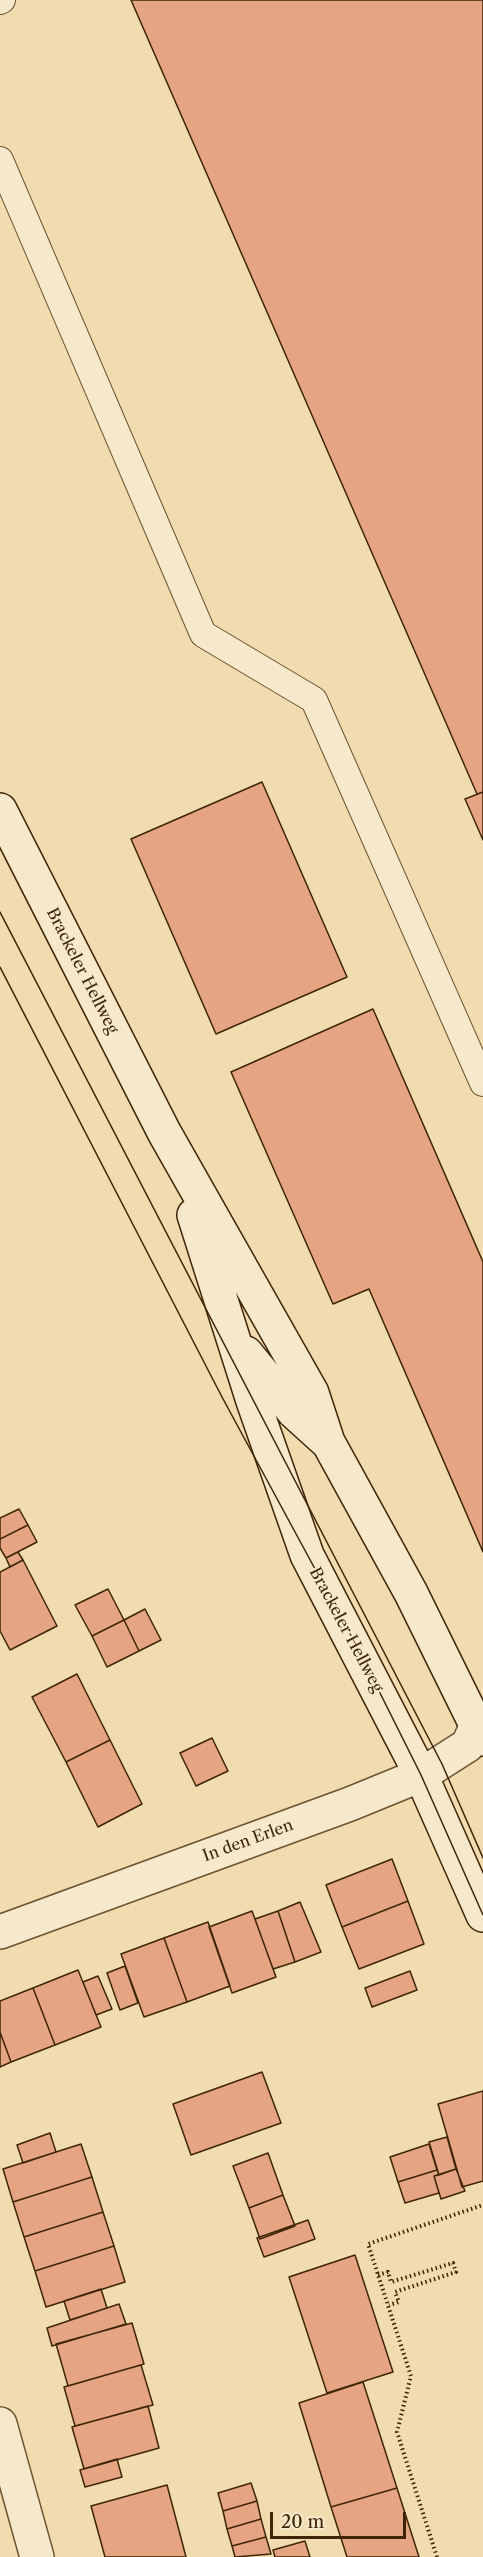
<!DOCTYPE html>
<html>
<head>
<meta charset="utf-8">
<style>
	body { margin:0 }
	#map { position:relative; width:483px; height:2557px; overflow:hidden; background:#f0dcaf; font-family:"Libre Caslon Text",serif }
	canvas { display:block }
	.scale { position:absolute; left:270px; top:2512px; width:136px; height:27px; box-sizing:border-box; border:3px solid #3f2506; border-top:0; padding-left:8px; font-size:18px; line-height:21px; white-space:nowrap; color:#3f2506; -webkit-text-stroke:4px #f5e8cb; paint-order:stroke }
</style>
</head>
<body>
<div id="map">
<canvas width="483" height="2557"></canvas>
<div class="scale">20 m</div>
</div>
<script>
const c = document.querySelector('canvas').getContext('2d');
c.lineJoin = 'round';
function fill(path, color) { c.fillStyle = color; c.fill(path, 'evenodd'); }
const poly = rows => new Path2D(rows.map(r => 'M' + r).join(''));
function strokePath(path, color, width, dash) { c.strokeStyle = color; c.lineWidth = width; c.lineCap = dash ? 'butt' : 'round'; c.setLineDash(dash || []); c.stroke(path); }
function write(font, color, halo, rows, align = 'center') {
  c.font = font + ' "Libre Caslon Text",serif'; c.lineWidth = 4.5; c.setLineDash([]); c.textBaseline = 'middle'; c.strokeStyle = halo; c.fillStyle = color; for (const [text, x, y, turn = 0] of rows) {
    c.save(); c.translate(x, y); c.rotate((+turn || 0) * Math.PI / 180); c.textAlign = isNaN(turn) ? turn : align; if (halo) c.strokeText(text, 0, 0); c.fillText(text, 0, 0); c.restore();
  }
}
const building = poly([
	[131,0,483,0,483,792,477,794,131,0],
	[262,782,347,977,216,1034,131,839,262,782],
	[483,792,483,840,465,799,483,792],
	[373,1009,483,1262,483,1552,369,1289,333,1304,231,1072,373,1009],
	[19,1509,28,1525,0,1539,0,1518,19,1509],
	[28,1525,37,1542,6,1558,0,1548,0,1539,28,1525],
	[18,1552,23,1560,10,1567,6,1558,18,1552],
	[23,1560,57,1626,10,1650,0,1631,0,1572,23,1560],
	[108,1589,124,1620,92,1636,75,1605,108,1589],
	[145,1609,161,1640,139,1651,124,1620,145,1609],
	[124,1620,139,1651,107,1667,92,1636,124,1620],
	[77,1674,110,1740,66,1762,32,1697,77,1674],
	[212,1738,228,1771,196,1786,180,1753,212,1738],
	[110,1740,142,1804,98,1827,66,1762,110,1740],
	[392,1859,408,1901,342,1927,326,1885,392,1859],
	[408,1901,424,1944,359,1969,342,1927,408,1901],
	[300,1902,321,1952,295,1962,278,1911,300,1902],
	[252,1911,276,1977,232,1993,209,1927,252,1911],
	[278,1911,295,1962,273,1969,255,1919,278,1911],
	[208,1922,230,1986,187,2002,164,1938,208,1922],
	[164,1938,187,2002,144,2017,121,1954,164,1938],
	[125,1966,138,2003,120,2010,107,1973,125,1966],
	[78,1970,101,2027,55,2045,33,1988,78,1970],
	[410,1971,417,1990,372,2007,365,1988,410,1971],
	[98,1976,112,2009,96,2015,83,1982,98,1976],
	[33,1988,55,2045,11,2062,0,2032,0,2001,33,1988],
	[0,2032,11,2062,0,2067,0,2032],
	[262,2072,281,2123,191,2155,173,2104,262,2072],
	[483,2091,483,2181,462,2187,438,2104,483,2091],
	[50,2133,56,2152,23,2163,17,2145,50,2133],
	[447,2137,456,2169,439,2175,429,2142,447,2137],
	[81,2144,92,2177,13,2202,3,2169,81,2144],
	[429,2144,437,2170,398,2182,390,2157,429,2144],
	[268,2153,283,2195,249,2208,233,2166,268,2153],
	[456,2169,465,2191,441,2199,434,2176,456,2169],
	[437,2170,439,2175,434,2176,439,2193,405,2203,398,2182,437,2170],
	[92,2177,103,2212,24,2237,13,2202,92,2177],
	[283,2195,295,2226,260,2239,249,2208,283,2195],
	[103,2212,114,2246,35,2271,24,2237,103,2212],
	[308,2220,315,2239,264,2257,257,2238,308,2220],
	[114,2246,125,2282,46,2307,35,2271,114,2246],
	[355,2255,393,2372,327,2393,289,2277,355,2255],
	[101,2289,107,2308,70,2320,64,2301,101,2289],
	[119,2304,126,2324,52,2346,47,2328,119,2304],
	[132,2323,144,2364,68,2386,56,2344,132,2323],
	[141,2365,153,2405,75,2426,64,2387,141,2365],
	[363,2382,397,2488,331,2507,299,2403,363,2382],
	[148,2406,159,2448,84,2469,72,2427,148,2406],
	[117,2459,122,2477,85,2487,80,2470,117,2459],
	[251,2483,257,2501,223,2511,218,2493,251,2483],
	[167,2485,186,2557,105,2557,91,2506,167,2485],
	[397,2488,419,2557,347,2557,331,2507,397,2488],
	[257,2501,261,2519,227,2529,223,2511,257,2501],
	[261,2519,266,2537,232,2546,227,2529,261,2519],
	[266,2537,271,2554,235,2557,232,2546,266,2537],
	[305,2541,310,2557,275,2557,273,2550,305,2541]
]);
fill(building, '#e5a582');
strokePath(building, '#3f2506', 1.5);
const service = poly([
	[0,1,2,0],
	[0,160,203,634,314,700,483,1083]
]);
const minor = poly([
	[0,1932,350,1804,421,1775,468,1745,477,1724],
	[0,2424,37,2557]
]);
const secondary = poly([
	[0,810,164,1132,312,1393,328,1442,411,1593,483,1739],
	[194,1215,253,1401,307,1555,421,1775,483,1915],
	[246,1353,294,1412,326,1441]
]);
strokePath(service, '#6b5330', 28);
strokePath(minor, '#6b5330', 36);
strokePath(secondary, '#3f2506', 36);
strokePath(poly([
	[378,2275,388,2272,391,2282,453,2263,456,2272,395,2292,399,2302,389,2305],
	[437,2557,397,2432,411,2376,368,2244,483,2205]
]), '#3f2506', 4, [1.5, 3]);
strokePath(service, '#f5e8cb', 26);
strokePath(minor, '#f5e8cb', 33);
strokePath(secondary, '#f5e8cb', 33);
strokePath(poly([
	[0,912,442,1764,483,1858],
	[0,967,222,1397,354,1641,421,1775,483,1915]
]), '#3f2506', 1.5);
write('16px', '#3f2506', '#f5e8cb', [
	["Brackeler Hellweg",82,971,63],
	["Brackeler Hellweg",346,1630,62],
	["In den Erlen",248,1841,-20]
]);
</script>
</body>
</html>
